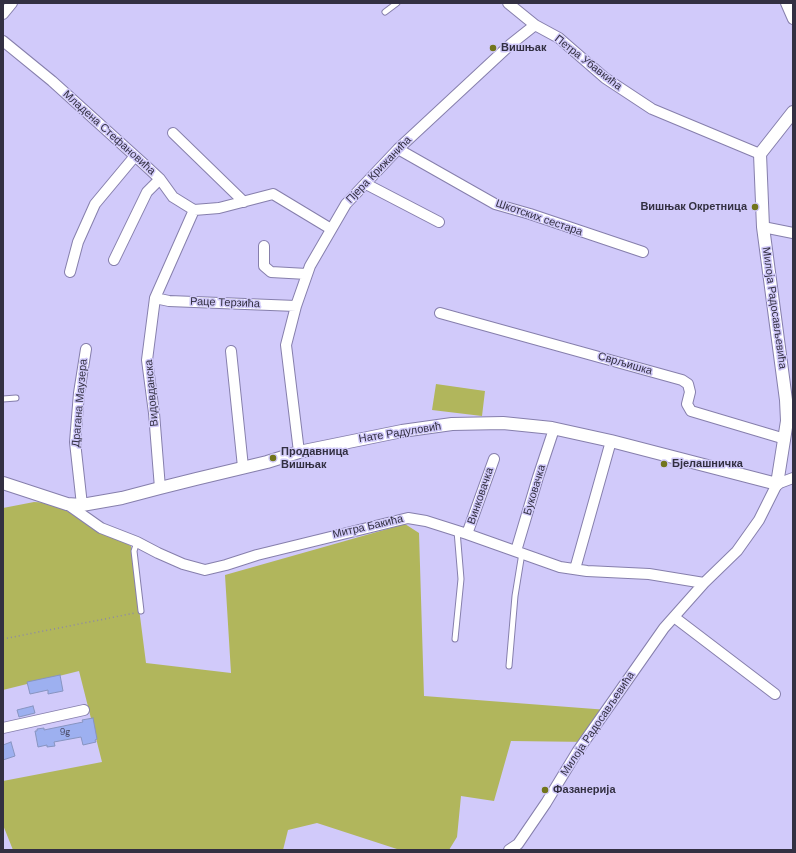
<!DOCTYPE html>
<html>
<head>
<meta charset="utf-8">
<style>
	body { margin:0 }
	#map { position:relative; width:796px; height:853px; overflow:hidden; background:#d1cafa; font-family:"DM Sans",sans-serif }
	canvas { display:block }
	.frame { position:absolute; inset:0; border:4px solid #333042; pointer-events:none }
</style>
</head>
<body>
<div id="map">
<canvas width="796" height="853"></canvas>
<div class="frame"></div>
</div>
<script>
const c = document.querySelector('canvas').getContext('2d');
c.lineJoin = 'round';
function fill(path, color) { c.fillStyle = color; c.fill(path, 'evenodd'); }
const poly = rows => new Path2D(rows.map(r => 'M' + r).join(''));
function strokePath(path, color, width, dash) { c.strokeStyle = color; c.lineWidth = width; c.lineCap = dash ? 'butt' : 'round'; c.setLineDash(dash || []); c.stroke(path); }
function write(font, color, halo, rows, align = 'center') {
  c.font = font + ' "DM Sans",sans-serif'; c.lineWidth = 3; c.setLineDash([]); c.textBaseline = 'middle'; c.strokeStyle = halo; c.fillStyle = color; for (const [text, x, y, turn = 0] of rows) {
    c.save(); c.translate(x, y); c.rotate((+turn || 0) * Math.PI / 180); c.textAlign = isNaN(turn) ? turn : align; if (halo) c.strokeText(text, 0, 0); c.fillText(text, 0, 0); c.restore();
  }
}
fill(poly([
	[436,384,485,391,482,416,432,410],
	[34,502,52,503,131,546,146,663,231,673,225,575,405,524,419,533,424,696,608,710,590,742,511,741,494,801,461,796,457,837,449,850,400,850,317,823,288,830,283,850,13,850,3,825,3,781,102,762,79,671,3,690,3,508]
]), '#b1b65c');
const building = poly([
	[60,675,63,691,48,694,48,690,30,694,27,682,60,675],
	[33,706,35,713,19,717,17,710,33,706],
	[93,718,97,739,95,740,96,742,83,745,81,737,54,742,55,746,47,747,47,745,38,747,35,731,37,731,37,729,44,728,44,730,83,722,82,720,93,718],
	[11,742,15,756,3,760,3,745,11,742]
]);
fill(building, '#9db0f0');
strokePath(building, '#8794c0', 1);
const service = poly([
	[385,12,397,3],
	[3,399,16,398],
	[137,542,134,551,141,611],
	[455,639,461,579,457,531],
	[509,666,515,596,522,553]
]);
const minor = poly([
	[508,3,535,25,559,38,605,78,652,109,760,154],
	[786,3,793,19],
	[3,14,12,3],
	[3,41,52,81,146,166,160,179,173,197,194,210,219,208,273,194,331,229],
	[173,133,244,202],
	[398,149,495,204,530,214,643,252],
	[366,184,439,222],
	[763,227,793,233],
	[264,246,264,266,271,272,307,274],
	[114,260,147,192,160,179],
	[70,272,78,242,95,204,135,156],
	[155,298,169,301,296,306],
	[440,313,682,380,688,384,690,392,687,404,691,411,785,439],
	[231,351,243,467],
	[299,452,286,345,296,306,310,266,346,204,398,149,511,44,535,25],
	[160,488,154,413,147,360,155,298,194,210],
	[67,504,101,528,137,542,158,553,183,564,205,570,226,565,257,555,408,518,426,521,467,534,560,567,587,571,649,574,704,583],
	[82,505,75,442,79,393,86,349],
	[467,534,494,459],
	[516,551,538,477,554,429],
	[575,569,611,441],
	[674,617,775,694],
	[3,728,84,710],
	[509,850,518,844,546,803,577,752,664,628,704,583,737,551,759,520,777,484,793,478]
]);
const tertiary = poly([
	[3,483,67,504,82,505,122,498,160,488,196,479,267,462,299,452,402,431,452,424,503,423,552,428,611,441,777,484,787,421,786,400,763,227,760,154,793,112]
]);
strokePath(service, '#867fac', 7);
strokePath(minor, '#867fac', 12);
strokePath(tertiary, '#867fac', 14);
strokePath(poly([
	[3,639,135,613]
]), '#8c87aa', 1.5, [1, 3]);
strokePath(service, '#fff', 5);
strokePath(minor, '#fff', 10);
strokePath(tertiary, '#fff', 12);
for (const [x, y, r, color] of [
	[493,48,4,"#72751c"],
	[755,207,4,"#72751c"],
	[273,458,4,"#72751c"],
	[664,464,4,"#72751c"],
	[545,790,4,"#72751c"]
]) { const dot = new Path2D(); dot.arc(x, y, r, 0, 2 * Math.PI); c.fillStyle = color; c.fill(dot); strokePath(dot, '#d1cafa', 1.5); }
write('9px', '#4e506e', null, [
	["9g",65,733]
]);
write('bold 11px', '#333042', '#d1cafa', [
	["Вишњак",501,48],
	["Вишњак Окретница",747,207,"right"],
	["Продавница",281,452],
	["Вишњак",281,465],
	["Бјелашничка",672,464],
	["Фазанерија",553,790]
], 'left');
write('11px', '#333042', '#d1cafa', [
	["Петра Убавкића",588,63,38],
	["Младена Стефановића",109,133,42],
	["Пјера Крижанића",379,170,-46],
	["Шкотских сестара",539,218,19],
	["Раце Терзића",225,303,2],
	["Милоја Радосављевића",774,308,82],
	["Сврљишка",625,364,16],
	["Видовданска",152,393,-95],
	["Драгана Маузера",80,403,-85],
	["Нате Радуловић",400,433,-9],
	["Буковачка",535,490,-73],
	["Винковачка",481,496,-71],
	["Митра Бакића",368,527,-13],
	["Милоја Радосављевића",598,724,-56]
]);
</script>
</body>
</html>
